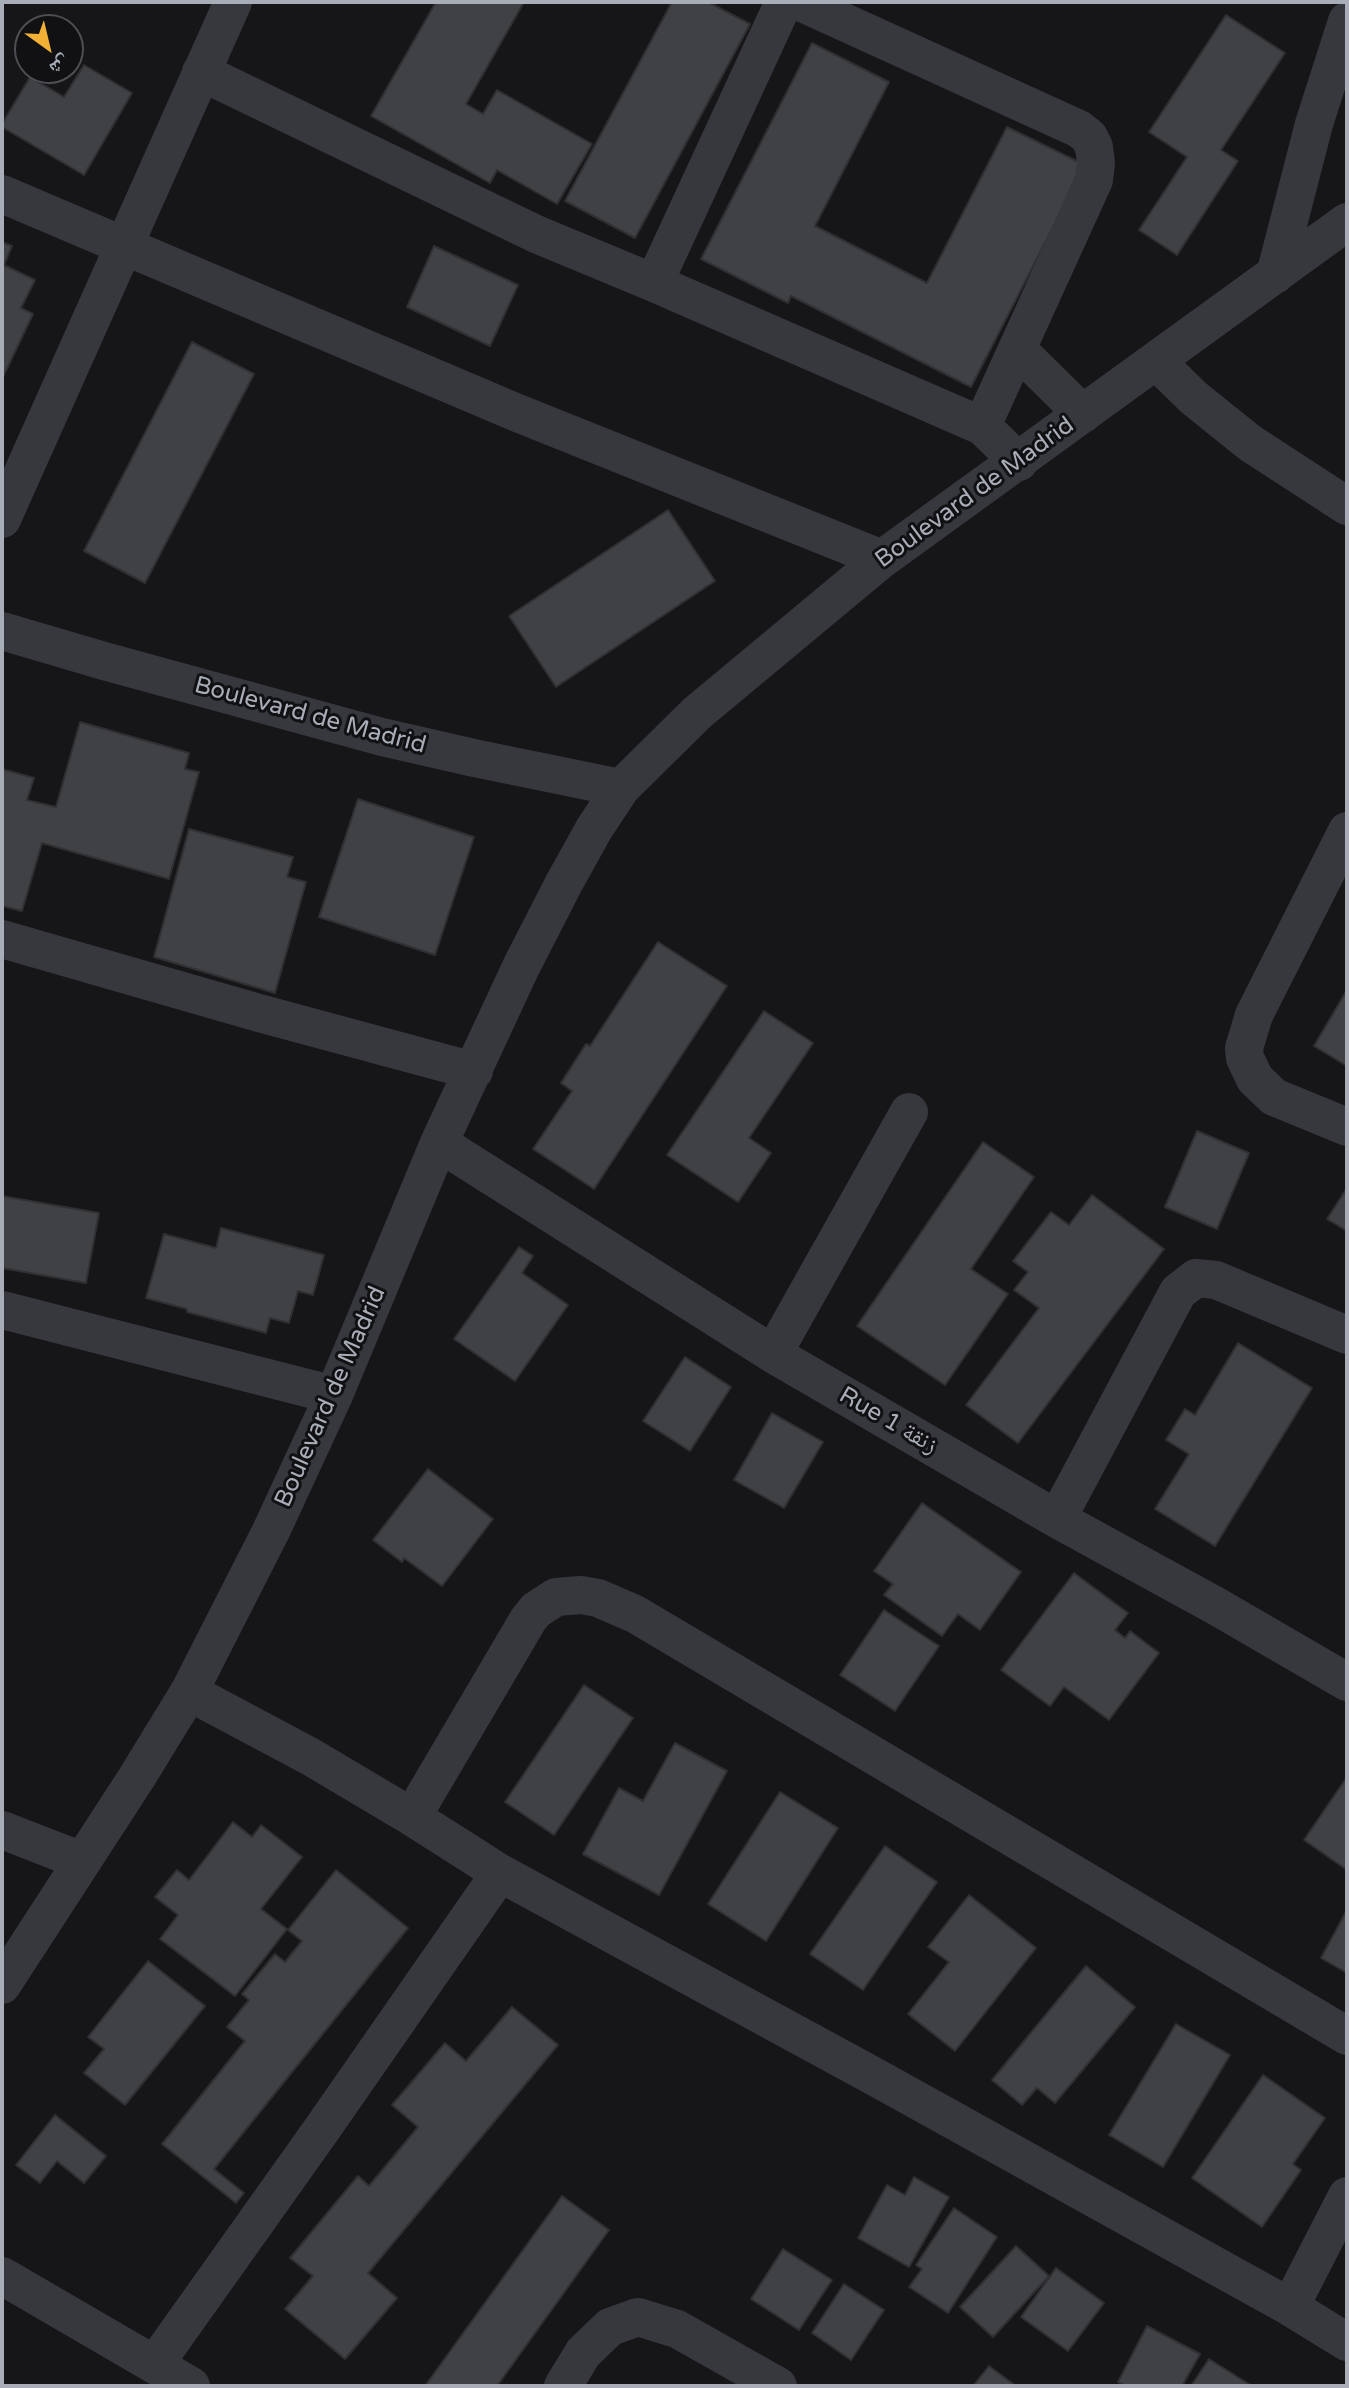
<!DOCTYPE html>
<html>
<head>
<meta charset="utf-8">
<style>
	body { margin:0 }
	#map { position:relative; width:1349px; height:2388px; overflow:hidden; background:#161618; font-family:"Varela Round","Noto Naskh Arabic",sans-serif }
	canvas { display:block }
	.frame { position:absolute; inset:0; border:4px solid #a8adb8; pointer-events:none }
	.north { position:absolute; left:14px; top:14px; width:70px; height:70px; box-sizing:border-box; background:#111113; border:2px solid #4d4f55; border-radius:50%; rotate:146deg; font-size:19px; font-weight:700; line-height:28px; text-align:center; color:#a8adb8 }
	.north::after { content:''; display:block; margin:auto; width:24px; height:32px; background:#f2b134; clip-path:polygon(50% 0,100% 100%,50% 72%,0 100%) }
</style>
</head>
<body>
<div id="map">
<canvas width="1349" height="2388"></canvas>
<div class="frame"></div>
<div class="north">ش</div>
</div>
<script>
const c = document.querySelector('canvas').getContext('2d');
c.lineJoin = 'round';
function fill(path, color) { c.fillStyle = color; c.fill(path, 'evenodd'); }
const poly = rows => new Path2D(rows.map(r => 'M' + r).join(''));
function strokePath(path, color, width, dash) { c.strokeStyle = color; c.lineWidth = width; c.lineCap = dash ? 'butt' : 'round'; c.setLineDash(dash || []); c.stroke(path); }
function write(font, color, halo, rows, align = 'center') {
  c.font = font + ' "Varela Round","Noto Naskh Arabic",sans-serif'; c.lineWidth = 6; c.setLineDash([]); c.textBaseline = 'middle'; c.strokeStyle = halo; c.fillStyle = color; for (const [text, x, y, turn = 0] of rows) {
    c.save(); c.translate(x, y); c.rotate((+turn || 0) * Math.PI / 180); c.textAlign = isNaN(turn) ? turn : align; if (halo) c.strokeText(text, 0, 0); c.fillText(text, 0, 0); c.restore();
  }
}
const building = poly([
	[436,2,524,2,466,104,483,114,497,90,592,144,557,204,497,170,490,183,371,116,436,2],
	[672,2,708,2,750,24,635,238,565,201,672,2],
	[1226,15,1285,53,1221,150,1238,161,1177,255,1139,230,1187,157,1149,132,1226,15],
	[812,43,889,82,815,226,927,283,1007,127,1085,165,971,387,791,296,788,303,701,259,812,43],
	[84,65,132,93,84,175,2,127,2,124,30,77,64,97,84,65],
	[2,242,12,246,4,265,35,280,21,308,33,314,2,379,2,242],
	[434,246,518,285,490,346,407,307,434,246],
	[192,342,254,374,145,583,84,551,192,342],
	[668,510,715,581,556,687,509,616,668,510],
	[80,722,189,753,185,769,199,772,169,879,42,843,22,911,2,906,2,769,34,778,27,800,56,807,80,722],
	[358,799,474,837,435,955,319,917,358,799],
	[189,829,293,857,287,877,306,882,275,993,154,957,189,829],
	[658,942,727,986,594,1189,533,1149,572,1091,561,1083,586,1044,590,1046,658,942],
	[1347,990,1347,1066,1314,1046,1347,990],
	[764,1011,813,1043,749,1138,771,1153,738,1202,667,1155,764,1011],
	[1197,1131,1249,1153,1217,1229,1165,1207,1197,1131],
	[983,1142,1034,1177,971,1269,1008,1294,945,1385,857,1326,983,1142],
	[1347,1188,1347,1231,1327,1219,1347,1188],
	[1092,1195,1164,1249,1018,1443,966,1405,1039,1308,1014,1290,1028,1272,1013,1261,1051,1212,1069,1225,1092,1195],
	[2,1196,99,1213,86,1283,2,1268,2,1196],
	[221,1228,324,1255,313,1295,298,1291,289,1323,270,1318,266,1333,187,1312,187,1309,146,1298,164,1234,216,1248,221,1228],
	[519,1247,533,1256,522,1273,568,1305,515,1381,454,1339,519,1247],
	[1238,1343,1312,1388,1215,1546,1155,1509,1189,1454,1166,1440,1185,1409,1195,1415,1238,1343],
	[685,1357,731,1387,690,1451,643,1421,685,1357],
	[772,1413,823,1442,784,1508,734,1480,772,1413],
	[428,1469,493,1519,442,1586,404,1558,402,1562,373,1540,428,1469],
	[922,1503,1021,1572,980,1630,958,1614,942,1636,884,1595,893,1584,874,1571,922,1503],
	[1074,1573,1128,1613,1115,1630,1125,1638,1130,1631,1159,1653,1109,1720,1064,1687,1050,1706,1001,1670,1074,1573],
	[884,1610,939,1646,895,1711,840,1675,884,1610],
	[584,1685,633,1718,554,1835,505,1802,584,1685],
	[675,1743,727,1771,659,1895,583,1854,619,1788,643,1801,675,1743],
	[1347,1777,1347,1870,1304,1840,1347,1777],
	[780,1792,838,1828,766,1941,708,1904,780,1792],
	[233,1822,252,1837,261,1825,302,1857,261,1909,287,1929,235,1996,160,1939,178,1915,155,1897,177,1870,189,1880,233,1822],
	[885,1846,937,1882,863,1990,810,1954,885,1846],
	[336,1870,408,1928,214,2169,244,2193,236,2203,162,2144,245,2041,227,2027,249,2000,242,1994,275,1954,285,1962,302,1941,288,1930,336,1870],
	[969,1895,1036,1948,955,2051,908,2014,949,1962,928,1947,969,1895],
	[1347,1910,1347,1973,1321,1958,1347,1910],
	[148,1961,205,2006,125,2105,84,2073,104,2049,88,2037,148,1961],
	[1086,1966,1135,2007,1055,2103,1037,2088,1022,2105,992,2080,1086,1966],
	[512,2007,558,2045,368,2273,397,2298,345,2359,285,2309,313,2276,290,2258,358,2176,369,2186,418,2127,392,2105,445,2043,466,2061,512,2007],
	[1176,2024,1230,2055,1163,2167,1109,2135,1176,2024],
	[1263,2075,1325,2118,1293,2164,1301,2170,1262,2227,1192,2178,1263,2075],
	[55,2115,106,2156,84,2183,57,2161,40,2183,16,2165,55,2115],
	[914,2177,949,2197,909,2267,858,2238,887,2185,905,2195,914,2177],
	[562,2196,609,2230,497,2386,425,2386,562,2196],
	[954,2208,997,2237,948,2313,909,2287,922,2269,916,2265,954,2208],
	[1016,2246,1049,2276,993,2337,960,2307,1016,2246],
	[783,2249,832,2280,799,2330,751,2299,783,2249],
	[1056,2268,1104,2303,1068,2351,1021,2317,1056,2268],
	[844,2284,884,2310,851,2360,812,2333,844,2284],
	[1147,2326,1200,2354,1182,2386,1126,2386,1118,2382,1147,2326],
	[1209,2359,1252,2386,1191,2386,1209,2359],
	[989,2366,1016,2386,973,2386,989,2366]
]);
fill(building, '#404145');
strokePath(building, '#303034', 2);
strokePath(poly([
	[800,2,1079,129,1089,137,1094,147,1096,163,1094,180,982,426],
	[201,72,536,234,654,283,982,426,1019,462],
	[2,194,515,412,882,559],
	[1275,275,1314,124,1347,21],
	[654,283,784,2],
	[1017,349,1083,414],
	[1157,362,1194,398,1250,443,1347,506],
	[2,519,233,2],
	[2,631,104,661,382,737,474,758,621,788],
	[1347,831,1254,1015,1244,1048,1245,1058,1255,1079,1274,1097,1347,1127],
	[2,939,259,1013,474,1071],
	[439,1143,773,1354,1057,1519,1216,1606,1347,1682],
	[2,1310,334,1395],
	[773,1354,909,1112],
	[1057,1519,1178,1292,1196,1278,1216,1280,1347,1335],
	[189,1692,311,1757,412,1817,500,1873,877,2078,1290,2307,1347,2342],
	[412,1817,528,1620,536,1610,556,1597,581,1595,598,1598,635,1614,1347,2036],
	[2,1830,82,1861],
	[2,1985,137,1777,189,1692,216,1639,271,1531,334,1395,439,1143,521,967,564,883,594,829,621,788,697,713,882,559,1347,222],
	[2,2276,191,2386],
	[1290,2307,1347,2196],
	[155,2364,322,2129,500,1873],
	[563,2386,583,2353,610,2327,638,2317,677,2329,778,2386]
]), '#37383d', 38);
write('24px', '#a8adb8', '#111113', [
	["Boulevard de Madrid",975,493,-36],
	["Boulevard de Madrid",310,716,15],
	["Boulevard de Madrid",331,1397,-66],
	["Rue 1 زنقة",888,1421,30]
]);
</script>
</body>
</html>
